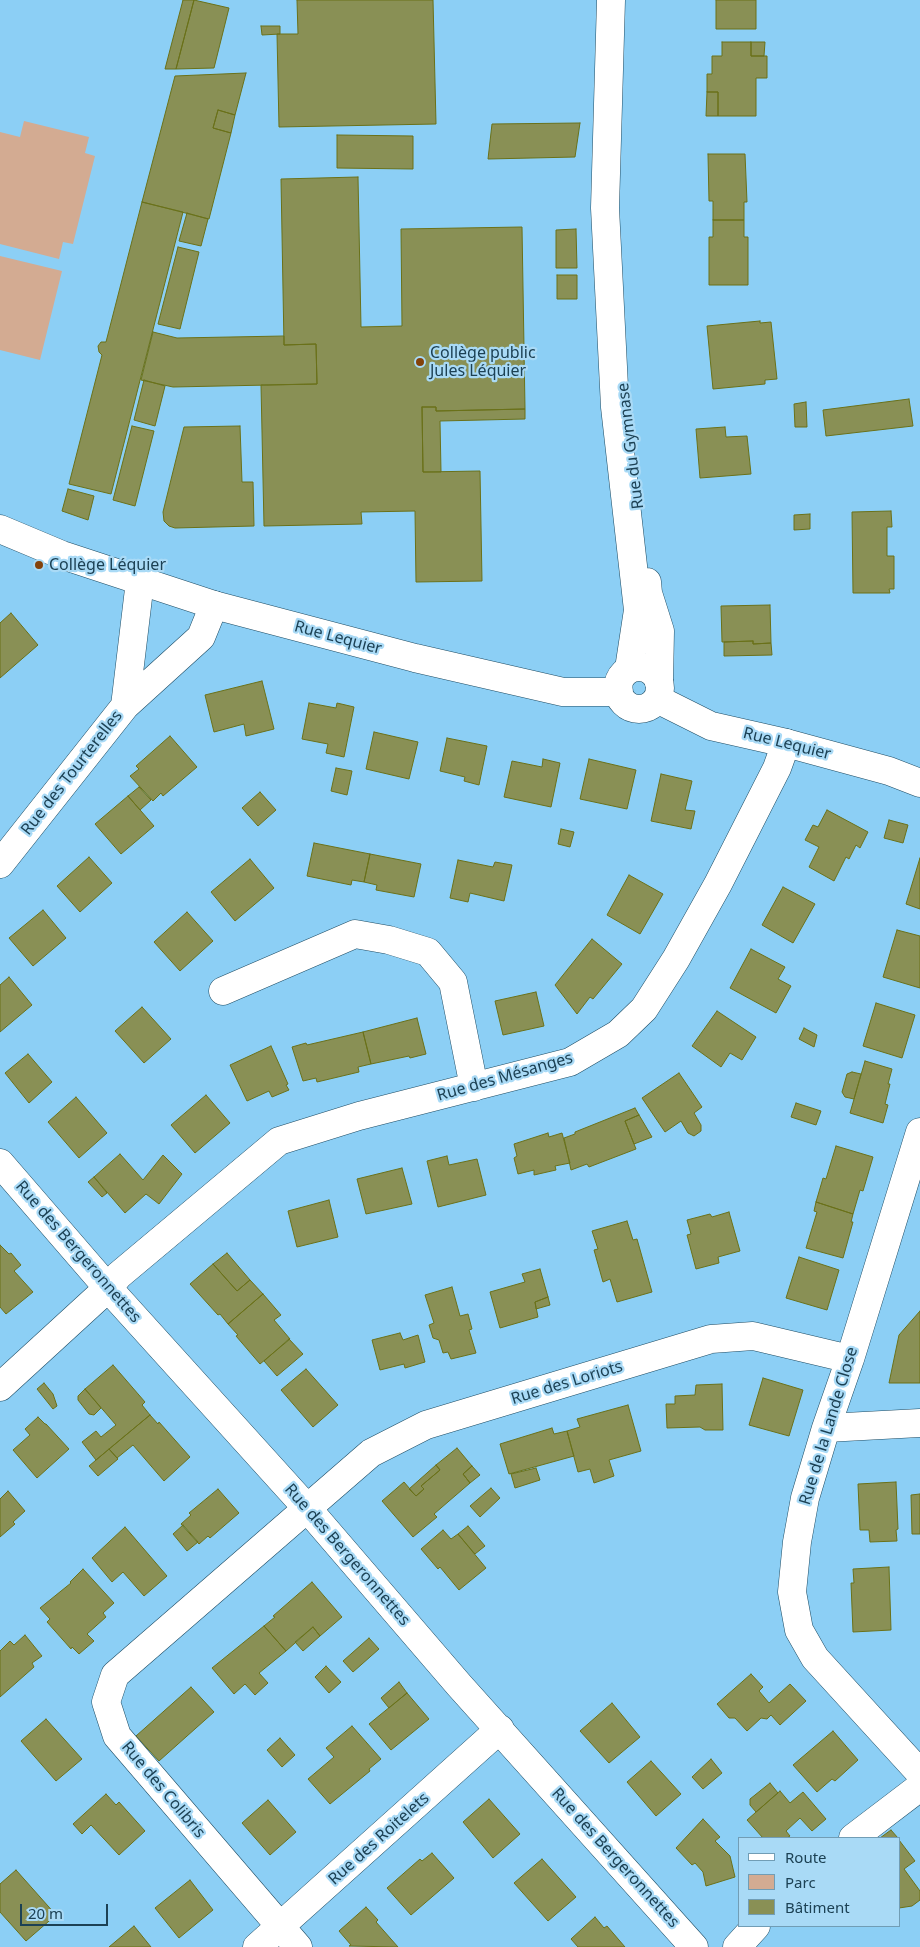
<!DOCTYPE html>
<html>
<head>
<meta charset="utf-8">
<style>
	body { margin:0 }
	#map { position:relative; width:920px; height:1947px; overflow:hidden; background:#8ccff5; font-family:"Noto Sans",sans-serif }
	canvas { display:block }
	.legend { position:absolute; left:738px; top:1837px; width:162px; height:90px; box-sizing:border-box; background:#a9daf6; border:1px solid #719db5; margin:0; padding:6px 9px; list-style:none; font-size:15px; color:#1c4154 }
	.legend li { display:flex; align-items:center; gap:10px; height:25px }
	.legend b { width:25px; border:1px solid #719db5 }
	.scale { position:absolute; left:20px; top:1904px; width:88px; height:22px; box-sizing:border-box; border:2px solid #1c4154; border-top:0; padding-left:6px; font-size:15px; line-height:18px; white-space:nowrap; color:#1c4154; -webkit-text-stroke:4px #a9daf6; paint-order:stroke }
</style>
</head>
<body>
<div id="map">
<canvas width="920" height="1947"></canvas>
<ul class="legend">
<li><b style="height:6px;background:#fff"></b>Route</li>
<li><b style="height:14px;background:#d3ab92"></b>Parc</li>
<li><b style="height:14px;background:#899055"></b>Bâtiment</li>
</ul>
<div class="scale">20 m</div>
</div>
<script>
const c = document.querySelector('canvas').getContext('2d');
c.lineJoin = 'round';
function fill(path, color) { c.fillStyle = color; c.fill(path, 'evenodd'); }
const poly = rows => new Path2D(rows.map(r => 'M' + r).join(''));
function strokePath(path, color, width, dash) { c.strokeStyle = color; c.lineWidth = width; c.lineCap = dash ? 'butt' : 'round'; c.setLineDash(dash || []); c.stroke(path); }
function write(font, color, halo, rows, align = 'center') {
  c.font = font + ' "Noto Sans",sans-serif'; c.lineWidth = 4.5; c.setLineDash([]); c.textBaseline = 'middle'; c.strokeStyle = halo; c.fillStyle = color; for (const [text, x, y, turn = 0] of rows) {
    c.save(); c.translate(x, y); c.rotate((+turn || 0) * Math.PI / 180); c.textAlign = isNaN(turn) ? turn : align; if (halo) c.strokeText(text, 0, 0); c.fillText(text, 0, 0); c.restore();
  }
}
fill(poly([
	[24,121,89,137,85,153,95,156,73,244,63,242,59,259,0,244,0,132,20,137],
	[0,256,62,271,40,360,0,350]
]), '#d3ab92');
const building = poly([
	[183,0,194,0,176,69,165,69,183,0],
	[194,0,229,8,214,68,176,69,194,0],
	[297,0,433,0,436,124,279,127,277,34,298,34,297,0],
	[716,0,756,0,756,29,716,29,716,0],
	[261,26,280,26,280,34,262,35,261,26],
	[722,42,751,42,751,56,767,56,767,78,756,78,756,116,718,116,718,92,707,92,707,74,712,74,712,56,722,56,722,42],
	[751,42,765,42,764,56,751,56,751,42],
	[246,73,235,115,218,110,213,128,231,133,209,219,142,202,175,76,246,73],
	[707,92,718,92,718,116,706,116,707,92],
	[218,110,235,115,231,133,213,128,218,110],
	[580,123,575,157,488,159,492,124,580,123],
	[337,135,413,136,413,169,337,168,337,135],
	[708,154,745,154,747,202,744,202,744,220,713,220,713,201,709,201,708,154],
	[358,177,361,327,402,326,401,229,522,227,525,409,436,411,436,407,422,407,423,472,480,471,482,581,416,582,415,511,361,512,362,524,264,526,261,385,317,384,316,344,284,345,281,179,358,177],
	[142,202,183,212,111,494,69,484,102,355,99,352,98,346,101,342,106,342,142,202],
	[187,213,208,219,201,246,179,241,187,213],
	[713,220,744,220,744,237,748,237,748,285,709,285,709,237,713,237,713,220],
	[576,229,577,268,556,268,556,230,576,229],
	[178,247,199,252,180,329,158,324,178,247],
	[557,275,577,275,577,299,557,299,557,275],
	[760,321,760,323,771,322,777,379,765,380,765,384,713,389,707,326,760,321],
	[153,332,177,338,284,336,284,345,316,344,317,384,173,387,141,380,153,332],
	[144,380,165,386,155,426,134,420,144,380],
	[909,399,913,426,826,436,823,410,909,399],
	[806,402,807,427,795,427,794,404,806,402],
	[422,407,436,407,436,411,525,409,525,419,440,421,441,472,423,472,422,407],
	[132,426,154,431,135,506,113,500,132,426],
	[240,426,242,482,253,482,254,526,175,528,169,526,164,521,163,512,184,427,240,426],
	[725,427,726,437,747,436,751,474,700,478,696,429,725,427],
	[68,489,94,496,88,520,62,511,68,489],
	[891,511,892,527,887,527,887,556,894,556,894,589,889,589,890,593,853,593,852,512,891,511],
	[810,514,810,529,794,530,794,515,810,514],
	[770,605,771,643,753,644,753,641,722,642,721,606,770,605],
	[11,613,38,645,0,678,0,623,11,613],
	[753,641,753,644,771,643,772,655,724,656,724,642,753,641],
	[262,681,274,729,246,736,244,724,214,732,205,695,262,681],
	[309,703,336,708,337,703,354,707,344,757,326,753,328,744,302,739,309,703],
	[374,732,418,742,409,779,366,769,374,732],
	[170,736,197,767,163,796,161,793,153,801,130,776,139,769,136,766,170,736],
	[447,738,487,746,479,785,464,781,465,777,440,771,447,738],
	[543,759,560,763,551,807,504,797,512,761,542,767,543,759],
	[589,759,636,770,627,809,580,799,589,759],
	[336,768,352,771,347,795,331,791,336,768],
	[661,774,692,781,685,810,695,811,691,829,651,821,661,774],
	[139,787,151,800,140,810,128,796,139,787],
	[260,792,276,810,258,826,242,808,260,792],
	[128,796,154,826,121,854,95,824,128,796],
	[827,810,868,832,860,848,856,845,849,859,846,857,834,881,809,867,819,847,805,840,813,825,818,827,827,810],
	[889,820,908,825,903,843,884,838,889,820],
	[561,829,574,832,570,847,558,844,561,829],
	[314,843,370,854,364,882,352,880,351,885,307,876,314,843],
	[370,854,421,864,414,897,376,890,377,885,364,882,370,854],
	[89,857,112,883,80,912,57,886,89,857],
	[920,858,920,909,906,904,920,858],
	[250,859,274,888,235,921,211,892,250,859],
	[458,860,493,867,495,862,512,865,504,901,470,893,468,902,450,898,458,860],
	[629,875,663,894,640,934,607,915,629,875],
	[783,887,815,904,793,943,762,925,783,887],
	[43,910,66,938,33,966,9,938,43,910],
	[187,912,213,941,180,971,154,942,187,912],
	[897,930,920,936,920,988,883,977,897,930],
	[592,939,622,964,593,999,590,997,577,1014,555,985,592,939],
	[751,949,785,967,778,979,791,986,776,1013,730,988,751,949],
	[9,977,32,1005,0,1032,0,985,9,977],
	[536,992,544,1026,503,1035,495,1001,536,992],
	[876,1003,915,1015,902,1058,863,1046,876,1003],
	[142,1007,171,1039,144,1063,115,1031,142,1007],
	[717,1011,756,1037,742,1060,730,1053,721,1067,692,1046,717,1011],
	[417,1018,426,1054,410,1058,409,1056,371,1064,363,1032,417,1018],
	[804,1028,817,1035,814,1047,799,1039,804,1028],
	[363,1032,371,1064,358,1067,359,1072,317,1082,316,1078,303,1081,292,1047,306,1043,307,1045,363,1032],
	[271,1046,288,1084,286,1085,289,1090,272,1097,269,1091,247,1101,230,1065,271,1046],
	[28,1054,52,1082,29,1103,5,1073,28,1054],
	[865,1061,892,1069,888,1084,890,1084,885,1104,888,1105,883,1123,850,1113,865,1061],
	[852,1072,861,1074,854,1099,845,1097,842,1092,847,1074,852,1072],
	[679,1073,702,1107,694,1113,701,1125,701,1131,694,1136,688,1133,681,1121,665,1132,642,1098,679,1073],
	[206,1095,230,1123,195,1153,171,1125,206,1095],
	[76,1097,107,1133,79,1158,48,1122,76,1097],
	[796,1103,821,1111,816,1125,791,1117,796,1103],
	[635,1108,639,1115,625,1121,636,1149,589,1167,587,1164,571,1170,564,1138,575,1134,575,1132,635,1108],
	[639,1115,652,1137,634,1144,625,1121,639,1115],
	[548,1133,549,1137,562,1133,570,1163,555,1166,556,1170,534,1175,534,1170,518,1174,514,1158,517,1156,514,1144,548,1133],
	[836,1146,873,1157,863,1191,860,1190,853,1214,816,1202,823,1178,826,1179,836,1146],
	[120,1154,143,1180,163,1155,182,1174,159,1204,146,1194,125,1213,94,1177,120,1154],
	[447,1156,449,1165,477,1159,486,1195,438,1207,427,1161,447,1156],
	[402,1168,412,1204,366,1214,357,1179,402,1168],
	[94,1177,107,1193,102,1197,88,1182,94,1177],
	[329,1200,338,1237,297,1247,288,1211,329,1200],
	[816,1202,853,1214,851,1222,853,1222,843,1258,806,1248,817,1212,814,1211,816,1202],
	[729,1212,740,1251,718,1257,719,1263,696,1269,687,1235,691,1234,687,1220,710,1214,712,1217,729,1212],
	[627,1221,633,1240,637,1239,652,1292,617,1302,610,1279,603,1282,594,1250,598,1249,592,1231,627,1221],
	[0,1245,9,1254,11,1253,21,1265,14,1271,33,1292,6,1314,0,1307,0,1245],
	[227,1253,250,1280,237,1291,213,1264,227,1253],
	[799,1257,839,1270,827,1310,786,1298,799,1257],
	[213,1264,237,1291,250,1280,263,1294,228,1324,220,1314,218,1315,190,1284,213,1264],
	[540,1269,548,1297,535,1302,538,1317,500,1328,490,1292,525,1282,522,1274,540,1269],
	[452,1287,460,1316,468,1314,472,1329,469,1330,476,1353,451,1359,448,1352,443,1353,439,1340,433,1338,429,1325,434,1323,425,1295,452,1287],
	[263,1294,281,1315,274,1320,290,1339,260,1364,236,1336,238,1335,228,1324,263,1294],
	[548,1297,550,1305,536,1309,535,1302,548,1297],
	[920,1311,920,1383,889,1383,899,1335,920,1311],
	[400,1333,403,1340,418,1335,425,1362,405,1368,404,1364,380,1370,372,1340,400,1333],
	[289,1339,303,1354,277,1376,264,1361,289,1339],
	[113,1365,145,1402,142,1405,150,1415,96,1460,82,1442,96,1431,101,1437,116,1425,85,1389,113,1365],
	[306,1369,338,1405,313,1427,281,1390,306,1369],
	[763,1378,803,1390,789,1436,749,1425,763,1378],
	[44,1383,53,1394,57,1406,53,1409,37,1389,44,1383],
	[722,1384,723,1430,705,1430,700,1427,667,1428,666,1404,675,1404,675,1396,695,1395,696,1385,722,1384],
	[85,1389,101,1408,94,1415,89,1414,78,1400,78,1396,85,1389],
	[628,1405,641,1451,609,1460,614,1476,594,1483,590,1469,578,1472,567,1431,580,1427,577,1419,628,1405],
	[150,1415,158,1424,159,1422,190,1457,164,1481,133,1445,117,1458,109,1449,150,1415],
	[38,1417,45,1424,46,1424,69,1449,37,1478,13,1450,30,1435,25,1429,38,1417],
	[552,1428,554,1434,567,1431,574,1456,509,1474,500,1444,552,1428],
	[457,1448,472,1466,463,1474,470,1483,434,1514,437,1517,413,1537,382,1501,404,1482,416,1496,424,1489,421,1486,440,1470,436,1465,457,1448],
	[109,1449,118,1459,98,1476,89,1466,109,1449],
	[436,1465,440,1470,421,1486,424,1489,416,1496,409,1489,436,1465],
	[472,1466,480,1475,470,1483,463,1474,472,1466],
	[536,1468,540,1480,515,1488,511,1474,536,1468],
	[896,1482,898,1529,896,1530,897,1541,870,1542,869,1530,860,1530,858,1484,896,1482],
	[491,1488,500,1498,480,1517,470,1506,491,1488],
	[218,1489,239,1513,210,1538,208,1536,199,1544,181,1524,191,1515,189,1513,218,1489],
	[8,1491,25,1511,13,1522,15,1524,0,1537,0,1499,8,1491],
	[920,1494,920,1534,912,1534,911,1495,920,1494],
	[183,1525,198,1542,187,1551,173,1534,183,1525],
	[468,1526,485,1546,475,1554,458,1534,468,1526],
	[125,1527,167,1576,144,1596,123,1572,112,1582,92,1558,125,1527],
	[443,1530,451,1539,458,1534,486,1568,459,1590,440,1567,438,1569,421,1549,443,1530],
	[889,1567,891,1630,853,1632,851,1583,854,1583,853,1569,889,1567],
	[83,1569,114,1603,103,1613,106,1617,87,1634,94,1641,79,1654,72,1647,71,1649,47,1622,50,1619,40,1608,71,1583,70,1582,83,1569],
	[312,1582,342,1617,320,1636,313,1627,286,1651,264,1626,275,1617,273,1616,312,1582],
	[264,1626,286,1651,259,1673,268,1683,255,1695,245,1684,234,1694,212,1668,264,1626],
	[313,1627,320,1636,303,1651,295,1642,313,1627],
	[25,1635,42,1656,32,1663,34,1667,0,1697,0,1651,10,1641,14,1645,25,1635],
	[369,1638,379,1649,353,1672,343,1661,369,1638],
	[326,1666,341,1682,329,1693,315,1677,326,1666],
	[751,1674,763,1687,759,1691,769,1703,790,1684,806,1701,780,1725,771,1715,767,1719,761,1718,747,1731,735,1718,729,1718,717,1704,751,1674],
	[399,1682,407,1693,389,1708,381,1698,399,1682],
	[191,1687,214,1712,159,1761,136,1736,191,1687],
	[407,1693,429,1719,391,1750,369,1724,407,1693],
	[612,1703,640,1737,609,1763,580,1731,612,1703],
	[46,1719,82,1759,56,1781,21,1741,46,1719],
	[352,1726,381,1759,369,1769,370,1771,330,1804,308,1779,334,1757,326,1748,352,1726],
	[833,1731,858,1760,835,1781,832,1779,817,1792,793,1765,833,1731],
	[280,1738,295,1755,282,1767,267,1750,280,1738],
	[711,1759,722,1773,703,1789,692,1777,711,1759],
	[651,1761,681,1794,656,1816,627,1782,651,1761],
	[770,1783,778,1793,756,1812,750,1805,750,1799,770,1783],
	[780,1791,790,1803,803,1792,826,1819,812,1831,800,1818,786,1831,790,1836,787,1838,763,1838,747,1820,780,1791],
	[106,1794,116,1805,119,1802,145,1831,119,1855,91,1825,82,1834,73,1824,106,1794],
	[489,1799,520,1834,493,1858,463,1822,489,1799],
	[268,1800,296,1832,270,1855,242,1823,268,1800],
	[703,1819,720,1837,715,1841,730,1856,735,1877,706,1886,703,1872,695,1863,692,1865,676,1848,703,1819],
	[891,1830,898,1838,880,1838,891,1830],
	[899,1840,915,1861,904,1869,920,1891,920,1900,912,1906,899,1908,899,1840],
	[432,1853,454,1878,411,1915,387,1888,420,1859,422,1861,432,1853],
	[542,1859,576,1897,548,1921,514,1883,542,1859],
	[16,1870,56,1915,26,1941,0,1912,0,1884,16,1870],
	[190,1880,213,1910,179,1938,155,1908,190,1880],
	[366,1907,378,1920,376,1922,398,1947,349,1946,351,1945,339,1931,366,1907],
	[595,1917,604,1928,607,1926,625,1947,578,1947,571,1939,595,1917],
	[134,1926,151,1947,109,1947,134,1926]
]);
fill(building, '#899055');
strokePath(building, '#6a7119', 1);
const minor = poly([
	[611,0,605,208,615,407,638,610,629,669],
	[140,581,125,706,201,637,214,605],
	[647,582,648,593,660,631,659,682],
	[0,864,125,706],
	[223,991,355,934,389,940,428,952,453,982,474,1087],
	[920,1132,850,1359,826,1428,805,1498,797,1542,792,1592,799,1630,815,1658,920,1773],
	[0,1163,108,1288,306,1507,459,1685,694,1947],
	[0,1387,108,1288,119,1275,279,1141,359,1116,570,1062,618,1034,644,1009,676,959,718,884,777,768,786,743],
	[826,1428,920,1423],
	[853,1838,920,1787],
	[257,1947,500,1729],
	[298,1947,117,1736,106,1702,115,1675,371,1453,426,1425,711,1339,753,1336,850,1359],
	[737,1947,756,1926]
]);
const tertiary = poly([
	[0,529,62,555,214,605,415,658,563,692,619,692],
	'618 688a21 21 0 1 1 42 0a21 21 0 1 1-42 0Z',
	[657,699,711,726,786,743,889,771,920,783]
]);
strokePath(minor, '#1e4c64', 29);
strokePath(tertiary, '#1e4c64', 29);
strokePath(minor, '#fff', 28);
strokePath(tertiary, '#fff', 28);
for (const [x, y, r, color] of [
	[420,362,5,"#83420b"],
	[39,565,5,"#83420b"]
]) { const dot = new Path2D(); dot.arc(x, y, r, 0, 2 * Math.PI); c.fillStyle = color; c.fill(dot); strokePath(dot, '#a9daf6', 2); }
write('16px', '#1c4154', '#a9daf6', [
	["Collège public",430,353],
	["Jules Léquier",430,371],
	["Collège Léquier",49,565]
], 'left');
write('16px', '#1c4154', '#a9daf6', [
	["Rue du Gymnase",631,446,-97],
	["Rue Lequier",338,638,15],
	["Rue Lequier",787,744,14],
	["Rue des Tourterelles",72,773,-52],
	["Rue des Mésanges",505,1077,-16],
	["Rue des Bergeronnettes",78,1252,49],
	["Rue des Loriots",567,1383,-17],
	["Rue de la Lande Close",829,1426,-73],
	["Rue des Bergeronnettes",347,1555,49],
	["Rue des Colibris",163,1790,50],
	["Rue des Roitelets",379,1839,-42],
	["Rue des Bergeronnettes",615,1858,48]
]);
</script>
</body>
</html>
